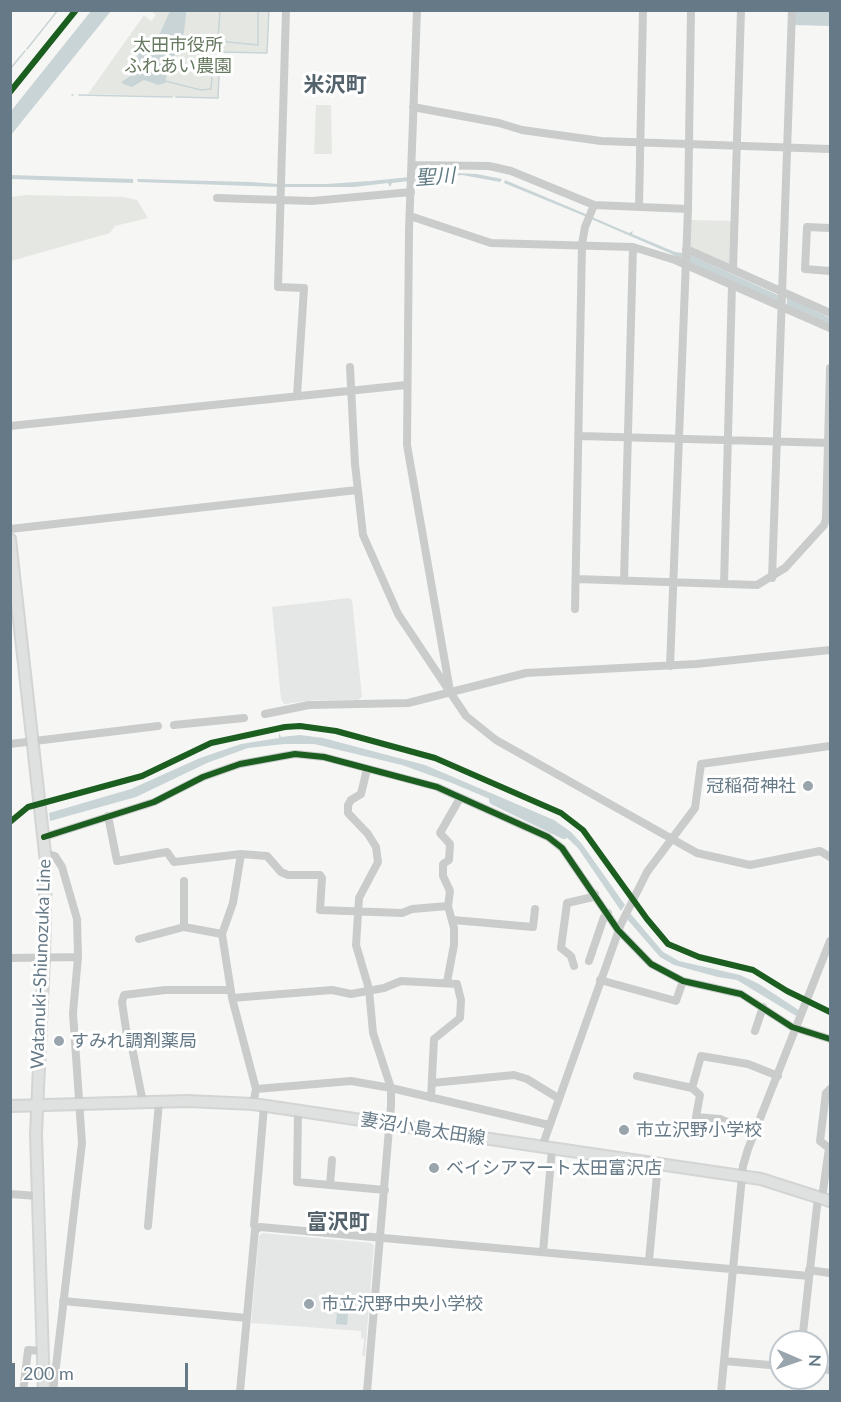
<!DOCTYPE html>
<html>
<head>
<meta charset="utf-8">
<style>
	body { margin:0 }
	#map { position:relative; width:841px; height:1402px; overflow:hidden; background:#f6f6f5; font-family:Lato,sans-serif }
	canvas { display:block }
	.frame { position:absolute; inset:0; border:12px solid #657986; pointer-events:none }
	.north { position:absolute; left:769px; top:1330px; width:60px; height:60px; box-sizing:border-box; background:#fff; border:2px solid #c1c9cf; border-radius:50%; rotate:92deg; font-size:16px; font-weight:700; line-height:24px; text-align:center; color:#657986 }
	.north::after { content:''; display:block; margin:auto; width:21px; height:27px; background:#98a5ad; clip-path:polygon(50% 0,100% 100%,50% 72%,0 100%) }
	.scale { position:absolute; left:12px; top:1363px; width:176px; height:27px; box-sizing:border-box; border:3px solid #657986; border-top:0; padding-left:8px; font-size:18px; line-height:21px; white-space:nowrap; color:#657986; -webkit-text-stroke:4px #fff; paint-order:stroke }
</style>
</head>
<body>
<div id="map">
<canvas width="841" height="1402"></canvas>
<div class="frame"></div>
<div class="north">N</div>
<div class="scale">200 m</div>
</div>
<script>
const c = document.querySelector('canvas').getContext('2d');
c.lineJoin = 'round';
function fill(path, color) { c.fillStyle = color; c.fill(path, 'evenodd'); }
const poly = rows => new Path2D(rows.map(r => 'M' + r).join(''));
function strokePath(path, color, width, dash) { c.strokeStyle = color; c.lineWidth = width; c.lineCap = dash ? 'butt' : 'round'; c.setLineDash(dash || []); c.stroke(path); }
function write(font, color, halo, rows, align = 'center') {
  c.font = font + ' Lato,"Noto Sans JP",sans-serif'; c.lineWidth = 6; c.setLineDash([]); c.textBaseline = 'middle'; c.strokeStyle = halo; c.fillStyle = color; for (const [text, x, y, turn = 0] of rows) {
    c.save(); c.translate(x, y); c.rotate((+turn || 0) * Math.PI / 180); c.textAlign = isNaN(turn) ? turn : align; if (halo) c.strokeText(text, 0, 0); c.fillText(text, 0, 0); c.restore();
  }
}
fill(poly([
	[349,598,352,600,362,697,358,700,316,700,284,704,281,699,272,607],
	[262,1233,372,1243,374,1246,365,1356,362,1356,364,1339,361,1338,361,1331,251,1323,259,1236]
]), '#e5e6e6');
fill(poly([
	[151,11,269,11,267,53,220,52,218,98,88,94,144,15,151,21,156,15],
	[316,105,331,105,332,154,314,154],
	[26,195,124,197,137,200,148,218,115,226,110,233,11,261,11,197],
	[690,220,735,221,733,268,690,248]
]), '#e5e8e2');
fill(poly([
	[91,11,111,11,11,135,11,111],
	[170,11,186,11,186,15,184,32,176,53,168,66,165,83,158,85,144,80,132,87,123,84,121,82,132,75,139,52,160,33],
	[795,11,830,11,830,26,795,25],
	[452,169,455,173,477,174,502,179,500,182,462,175,415,181,415,176,451,174],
	[11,175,133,179,133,183,11,179],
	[409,177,409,181,392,183,390,187,388,183,354,187,283,187,283,184,343,184],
	[137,179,250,182,279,184,279,187,138,182],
	[505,180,588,215,587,217,504,183],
	[592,217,629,233,633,231,632,234,675,252,684,253,683,263,672,254,591,219],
	[690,255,780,296,779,304,690,265],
	[787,297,830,318,830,325,787,306],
	[279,733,281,737,300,735,323,738,425,765,554,820,571,832,582,844,625,905,621,911,578,848,562,833,530,816,452,783,402,765,314,744,284,744,248,748,207,763,136,797,50,821,49,813,131,789,200,758,241,744,279,738],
	[630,913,663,952,679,961,740,975,759,984,800,1011,798,1017,737,980,718,977,674,965,660,957,627,919],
	[338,1302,349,1303,347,1325,336,1324]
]), '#c9d4d6');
strokePath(poly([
	[218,41,220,10],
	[27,49,58,10],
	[10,69,25,51],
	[165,81,201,90,211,89,214,46,218,41,258,45,258,10],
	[72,95,73,95],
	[79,95,172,97],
	[176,97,218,98,220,52,267,53,269,10],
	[323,185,367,182]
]), '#c9d4d6', 1.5);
strokePath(poly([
	[494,800,564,834]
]), '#c9d4d6', 10);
const major = poly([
	[10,539,46,862,44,957,36,1134,44,1392],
	[10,1106,187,1101,253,1104,761,1179,830,1201]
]);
strokePath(major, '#d3d4d4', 14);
strokePath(poly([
	[286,10,278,287,304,288,297,396],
	[417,10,409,230,407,445,450,691],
	[413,107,499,123,522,130,601,141,830,149],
	[412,165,489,166,511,171,594,205,688,209],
	[217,198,312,201,411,192],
	[639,207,643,10],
	[410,216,491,243,633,247,675,260,830,328],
	[830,228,807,227,805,269,830,271],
	[686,249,830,313],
	[733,270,741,10],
	[350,367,355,464,363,535,398,614,466,716,496,740,697,853,750,865,820,851,830,857],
	[10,426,406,385],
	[580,436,830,443],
	[10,529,357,490],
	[772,578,792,10],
	[576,579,757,585,785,568,824,525,826,519,830,368],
	[624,581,633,247],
	[724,584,732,285],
	[575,609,582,244,585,227,594,205],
	[670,666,688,209,691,10],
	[265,714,309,705,408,703,526,673,696,664,830,650],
	[174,725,244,718],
	[10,744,158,726],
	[108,816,117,861,167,852,174,862,241,854,267,856,281,872,288,875,320,875,322,878,320,910,402,913,412,909,448,906],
	[44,837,154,802,203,777,240,764,295,754,324,757,437,787,548,837,562,848,618,930,651,964,683,981,741,994,792,1027,830,1039],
	[45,853,55,856,62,867,77,919,78,957,73,1013,82,1143,53,1392],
	[241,854,233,903,222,934,232,998,256,1089,253,1104],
	[453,920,533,927,535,909],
	[184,927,184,881],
	[139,939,184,927,222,934],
	[10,958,78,957],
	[589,961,604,917,608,913],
	[574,966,571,956,561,948,567,903,593,897,595,894],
	[600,980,676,1001,683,981],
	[447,982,454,945,454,928,448,906,450,891,443,876,443,864,449,860,450,844,440,833,460,798],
	[232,998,332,990,351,994,384,988,401,981,457,984,461,1000,460,1018,434,1039,431,1098],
	[755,1031,763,1007],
	[131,1042,164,1037],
	[637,1076,692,1088,700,1095,696,1117,720,1119,751,1132,755,1131],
	[432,1083,514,1075,527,1079,558,1098],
	[692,1088,701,1056,748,1064,778,1076],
	[256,1089,351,1081,391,1088,549,1125],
	[143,1103,131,1042,128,1043,122,1002,124,995,165,990,230,990],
	[298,1111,297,1182,385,1190],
	[542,1147,621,924,647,872,695,808,701,764,830,746],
	[330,1185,332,1160],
	[10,1194,37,1196],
	[822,1198,829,1148,820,1141,826,1093,830,1089],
	[148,1226,159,1102],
	[256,1228,254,1225,264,1106],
	[543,1252,552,1149],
	[649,1261,658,1164],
	[809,1270,830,1273],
	[63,1301,247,1318],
	[802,1342,818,1197],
	[724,1361,781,1366],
	[817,1369,830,1370],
	[23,1392,28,1350,43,1351],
	[240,1392,255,1230,260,1227,809,1276],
	[367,1392,391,1105,391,1088,373,1033,369,989,356,945,359,898,378,862,376,847,368,834,348,813,348,805,351,800,361,794,367,769],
	[721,1392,743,1166,748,1149,830,941]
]), '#cacccc', 8);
strokePath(major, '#dfe0e0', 10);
strokePath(poly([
	[10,92,76,10],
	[10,822,28,807,142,776,211,743,285,727,300,726,336,731,435,758,561,813,583,830,647,919,668,944,699,957,753,970,787,991,830,1012],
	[44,837,154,802,203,777,240,764,295,754,324,757,437,787,548,837,562,848,618,930,651,964,683,981,741,994,792,1027,830,1039]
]), '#1b5e20', 6);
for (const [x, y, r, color] of [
	[808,786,6,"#98a5ad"],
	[59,1041,6,"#98a5ad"],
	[624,1130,6,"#98a5ad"],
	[434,1168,6,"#98a5ad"],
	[309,1304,6,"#98a5ad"]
]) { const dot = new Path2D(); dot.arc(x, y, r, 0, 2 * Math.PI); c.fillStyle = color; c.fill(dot); strokePath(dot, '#fff', 2); }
write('18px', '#667860', '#fff', [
	["太田市役所",178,45],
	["ふれあい農園",178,66]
]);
write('18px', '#657986', '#fff', [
	["冠稲荷神社",796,786,"right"],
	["すみれ調剤薬局",71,1041],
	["市立沢野小学校",636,1130],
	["ベイシアマート太田富沢店",446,1168],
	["市立沢野中央小学校",321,1304]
], 'left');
write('18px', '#657986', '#fff', [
	["Watanuki-Shiunozuka Line",41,964,-88],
	["妻沼小島太田線",423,1129,9]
]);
write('italic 20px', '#607b82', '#fff', [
	["聖川",435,177,-4]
]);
write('bold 21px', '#53626b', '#fff', [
	["米沢町",335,85],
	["富沢町",338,1222]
]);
</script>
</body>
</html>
